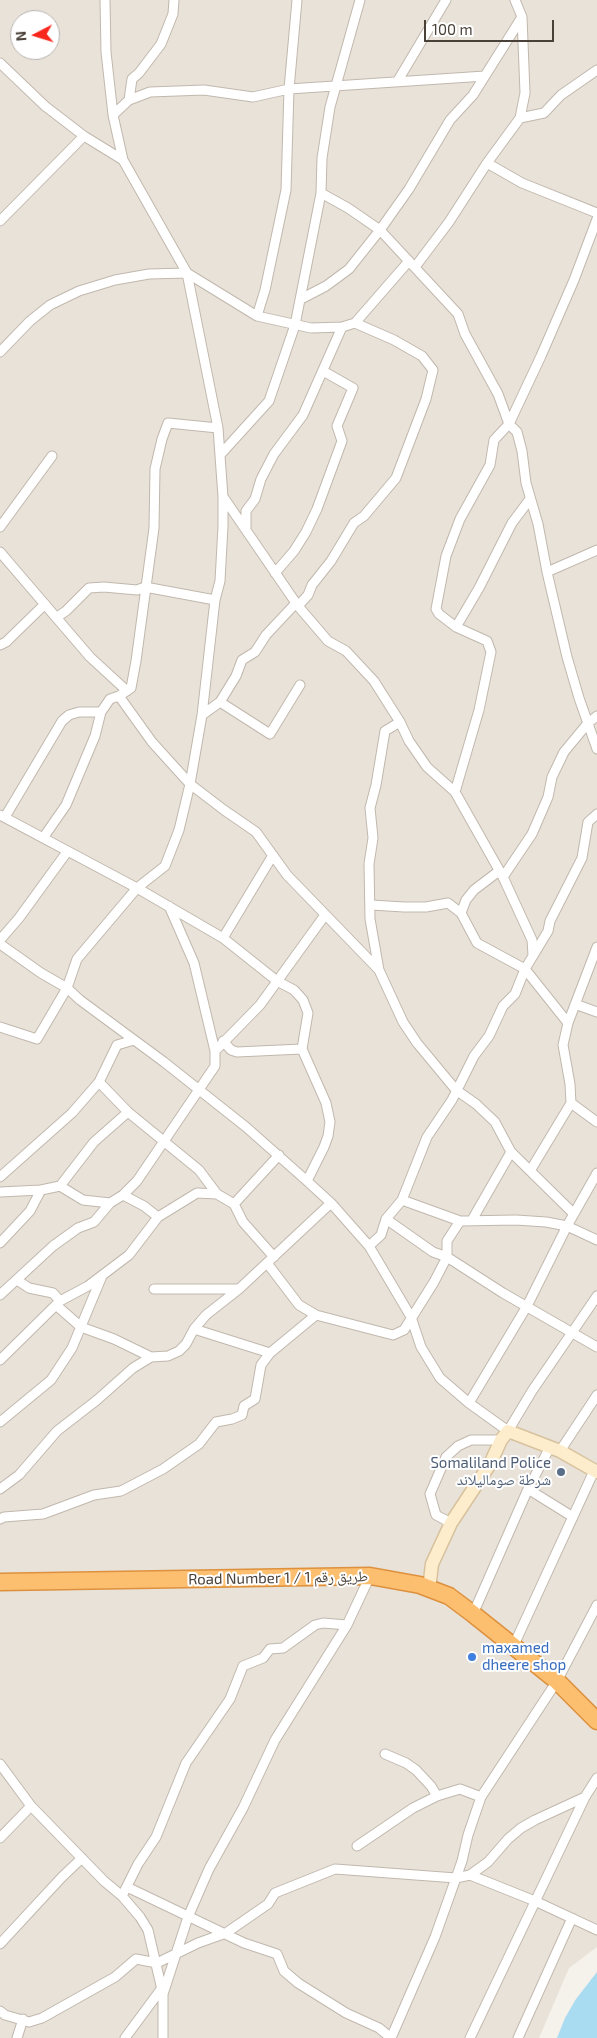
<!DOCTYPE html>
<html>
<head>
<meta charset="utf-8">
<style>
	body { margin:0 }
	#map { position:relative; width:597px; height:2038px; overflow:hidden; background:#f5f1eb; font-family:"Exo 2",sans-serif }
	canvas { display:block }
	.north { position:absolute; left:10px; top:10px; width:50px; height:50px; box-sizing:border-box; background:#fff; border:1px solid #b7b3b0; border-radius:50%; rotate:265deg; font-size:14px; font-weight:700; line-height:20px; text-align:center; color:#4a4139 }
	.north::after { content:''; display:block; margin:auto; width:18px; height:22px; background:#f8281f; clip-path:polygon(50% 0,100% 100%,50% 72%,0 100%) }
	.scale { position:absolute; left:424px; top:20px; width:130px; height:22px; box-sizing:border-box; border:2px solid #4a4139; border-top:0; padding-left:6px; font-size:15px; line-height:18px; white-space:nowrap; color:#4a4139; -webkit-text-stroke:4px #fff; paint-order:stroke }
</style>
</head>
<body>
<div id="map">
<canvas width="597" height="2038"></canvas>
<div class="north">N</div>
<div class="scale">100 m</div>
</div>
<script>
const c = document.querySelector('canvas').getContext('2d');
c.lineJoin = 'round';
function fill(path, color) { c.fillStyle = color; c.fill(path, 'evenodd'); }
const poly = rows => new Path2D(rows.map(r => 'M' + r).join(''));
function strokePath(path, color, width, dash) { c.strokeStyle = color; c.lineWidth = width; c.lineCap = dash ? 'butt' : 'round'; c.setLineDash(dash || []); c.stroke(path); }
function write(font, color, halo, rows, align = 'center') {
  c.font = font + ' "Exo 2","Noto Naskh Arabic",sans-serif'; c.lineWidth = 4; c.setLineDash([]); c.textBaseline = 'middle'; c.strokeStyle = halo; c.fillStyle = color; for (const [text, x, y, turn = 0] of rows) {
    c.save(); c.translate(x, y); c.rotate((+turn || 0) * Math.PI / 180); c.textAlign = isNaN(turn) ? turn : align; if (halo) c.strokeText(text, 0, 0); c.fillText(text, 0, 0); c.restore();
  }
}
fill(poly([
	[0,0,597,0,597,1947,569,1968,539,2038,0,2038],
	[20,20,50,20,50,50,20,50]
]), '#e9e2d9');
fill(poly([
	[597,1972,597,2038,557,2038,565,2018,576,1999]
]), '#a9dbf1');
const street = poly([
	[105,0,106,52,113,115,123,160],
	[0,63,45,106,84,136,123,160,187,273,218,428,223,497,223,526,220,581,215,600,202,715,190,784,179,830,165,866,137,888,77,959,67,988,37,1039,0,1027],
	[397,82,446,0],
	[129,100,150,92,204,90,253,97,289,89,485,76],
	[113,115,129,100,132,79,139,73,161,44,173,14,174,0],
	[520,118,544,113,561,95,597,70],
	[487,163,522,183,597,213],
	[321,193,348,208,380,230,458,314,465,334,498,394,509,424,517,432,522,451,526,483,538,524,547,572,567,657,579,698,597,749],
	[0,221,84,136],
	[415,267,449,222,487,163,520,118,525,93,522,17,515,0],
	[301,299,326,286,349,269,380,230,409,189,450,120,473,95,522,17],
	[257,316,265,290,286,190,289,89,297,0],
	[0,352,30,321,50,305,79,291,115,280,149,274,187,273,257,316,311,328,342,327,355,323,409,261],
	[220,455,269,401,295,325,321,193,322,158,330,107,360,0],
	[224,498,298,606,328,641,346,651,374,681,400,722,409,741,427,767,455,792,503,877,532,940,533,955],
	[0,527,52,456],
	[246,529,246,511,255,499,261,479,274,454,303,415,342,327],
	[0,552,90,657,127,691],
	[547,572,597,550],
	[275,573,294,551,306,532,317,509,342,441,337,426,353,388,323,371],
	[298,606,308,595,312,585,331,561,354,523,364,516,396,478,426,399,433,370,422,356,394,340,355,323],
	[57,617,66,611,89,588,104,587,137,590,145,587,215,600],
	[456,627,479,588,512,523,530,499],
	[0,645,6,642,45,604],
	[119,696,152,742,190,784,224,810,256,832,287,875,379,970],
	[220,702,270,734,300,685],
	[202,715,220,702,236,676,242,660,255,652,266,635,296,603],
	[400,722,385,731,376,785,370,808,373,838,369,864,370,919,379,970,403,1022,417,1043,456,1090,476,1104,495,1122,511,1152,574,1214],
	[455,792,479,710,491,652,487,641,456,627,439,614,436,609,446,556,460,519,490,465,494,440,509,424,541,356,574,280,597,219],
	[0,815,137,888,223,938,273,855],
	[5,817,62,721,69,715,79,712,101,712],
	[43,838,66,805,95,736,101,712,110,699,119,696,131,688,136,661,154,528,155,469,162,439,168,423,218,428],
	[503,877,532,834,548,797,552,777,564,752,588,723,597,716],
	[371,905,404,907,426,907,448,903,461,913,466,900,474,890,499,871],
	[461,913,477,943,525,969,568,1023,563,1045,570,1084,571,1103,597,1122],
	[223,938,277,981,294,990,303,1000,308,1013,302,1049,326,1103,330,1122,328,1136,324,1147,307,1181],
	[0,940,19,918,67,852],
	[0,944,41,973,67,988,80,1000,164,1062,246,1127,307,1181,331,1203,369,1246,411,1317,421,1347,440,1378,469,1403,508,1431,532,1391,597,1296],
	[575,1004,597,1012],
	[568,1023,597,947],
	[223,1041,231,1050,237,1052,302,1049],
	[215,1051,260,1005,325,915],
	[99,1082,128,1112,199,1170,217,1194,234,1204,243,1222,274,1257],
	[530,1171,571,1103],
	[0,1177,72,1113,99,1082,117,1045,134,1040],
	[60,1186,83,1200,110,1203],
	[0,1192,41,1190],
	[123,1195,144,1206,158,1217],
	[402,1200,460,1221],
	[234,1204,279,1155],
	[386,1219,433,1252,447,1257,503,1293,597,1347],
	[472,1220,511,1152],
	[0,1243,30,1211,41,1190,60,1186,94,1142,128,1112],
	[369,1246,381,1235,386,1219,402,1200,427,1137,452,1100,474,1056,489,1036,503,1006,515,994,525,969,548,931,550,921,582,858,588,822,597,814],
	[267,1263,299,1305,316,1315,393,1335,404,1330,434,1282,447,1257,447,1241,460,1221,516,1220,546,1222,567,1226,597,1240],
	[17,1280,29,1288,53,1293,60,1301],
	[154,1289,239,1289],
	[0,1295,53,1246,78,1228,94,1222,110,1203,123,1195,137,1181,215,1066,215,1051,194,963,169,906],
	[56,1305,81,1327,114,1339,151,1357],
	[194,1329,270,1353],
	[0,1360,60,1301,88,1286,129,1255,158,1217,197,1193,217,1194],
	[469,1403,527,1306,567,1226,597,1173],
	[0,1422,51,1380,72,1348,102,1276],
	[560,1451,597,1395],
	[0,1489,19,1475,57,1431,97,1400,133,1368,151,1357,168,1356,179,1351,186,1344,194,1329,206,1315,239,1289,331,1203],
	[528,1489,573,1517],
	[0,1519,4,1517,43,1514,94,1495,121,1491,163,1469,199,1444,216,1422,232,1419,242,1415,244,1406,255,1399,261,1365,270,1353,316,1315],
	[451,1523,436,1515,430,1494,446,1457,458,1446,471,1440,501,1440],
	[473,1614,528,1489,550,1447],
	[513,1647,594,1471],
	[385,1754,406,1763,416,1770,431,1786,437,1796],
	[0,1764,31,1806,104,1881,122,1896,140,1917,148,1930,159,1977,163,1994,163,2038],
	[0,1838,31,1806],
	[357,1846,413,1808,437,1796,460,1789,481,1797],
	[470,1875,535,1901,597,1930],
	[127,1887,244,1943,277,1954,284,1971,298,1983,346,2013,379,2028,391,2038],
	[122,1896,138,1864,156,1837,186,1763,230,1699,243,1666,263,1658,270,1649,283,1648,315,1625,323,1623,347,1625],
	[0,1944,62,1877,82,1858],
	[163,1994,188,1917,209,1869,243,1808,275,1740,347,1625,370,1576],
	[0,2011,5,2015,29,2022,42,2018,115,1977,136,1959,157,1963,198,1943,226,1933,268,1904,275,1893,335,1869,456,1878,470,1875,488,1862,508,1839,521,1828,535,1820,585,1797,597,1778],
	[17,2038,23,2019],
	[125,2038,162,1988],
	[391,2038,435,1937,462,1861,468,1835,481,1797,557,1681,597,1605],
	[470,2038,585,1797],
	[518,2038,572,1918]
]);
const secondary = poly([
	[429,1589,432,1564,451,1523,490,1464,501,1440,508,1431,560,1451,597,1472]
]);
const highway = poly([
	[0,1582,370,1576,420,1585,449,1596,473,1614,557,1681,597,1721]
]);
strokePath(street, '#c1b8ad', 11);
strokePath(secondary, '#d8c29e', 15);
strokePath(highway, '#dd913e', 19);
strokePath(street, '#fff', 9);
strokePath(secondary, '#feedcc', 12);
strokePath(highway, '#fcbe6f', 16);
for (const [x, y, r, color] of [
	[561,1472,5,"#5c6f8a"],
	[472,1657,5,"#3f7fe0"]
]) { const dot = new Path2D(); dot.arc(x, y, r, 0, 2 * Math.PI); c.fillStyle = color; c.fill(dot); strokePath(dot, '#fff', 2); }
write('15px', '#4e5e75', '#fff', [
	["Somaliland Police",551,1463],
	["شرطة صوماليلاند",551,1480]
], 'right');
write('15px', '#4a4139', '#fff', [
	["Road Number 1 / طريق رقم 1",278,1578,-1]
]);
write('15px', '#366cbe', '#fff', [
	["maxamed",482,1648],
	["dheere shop",482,1665]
], 'left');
</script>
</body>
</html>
